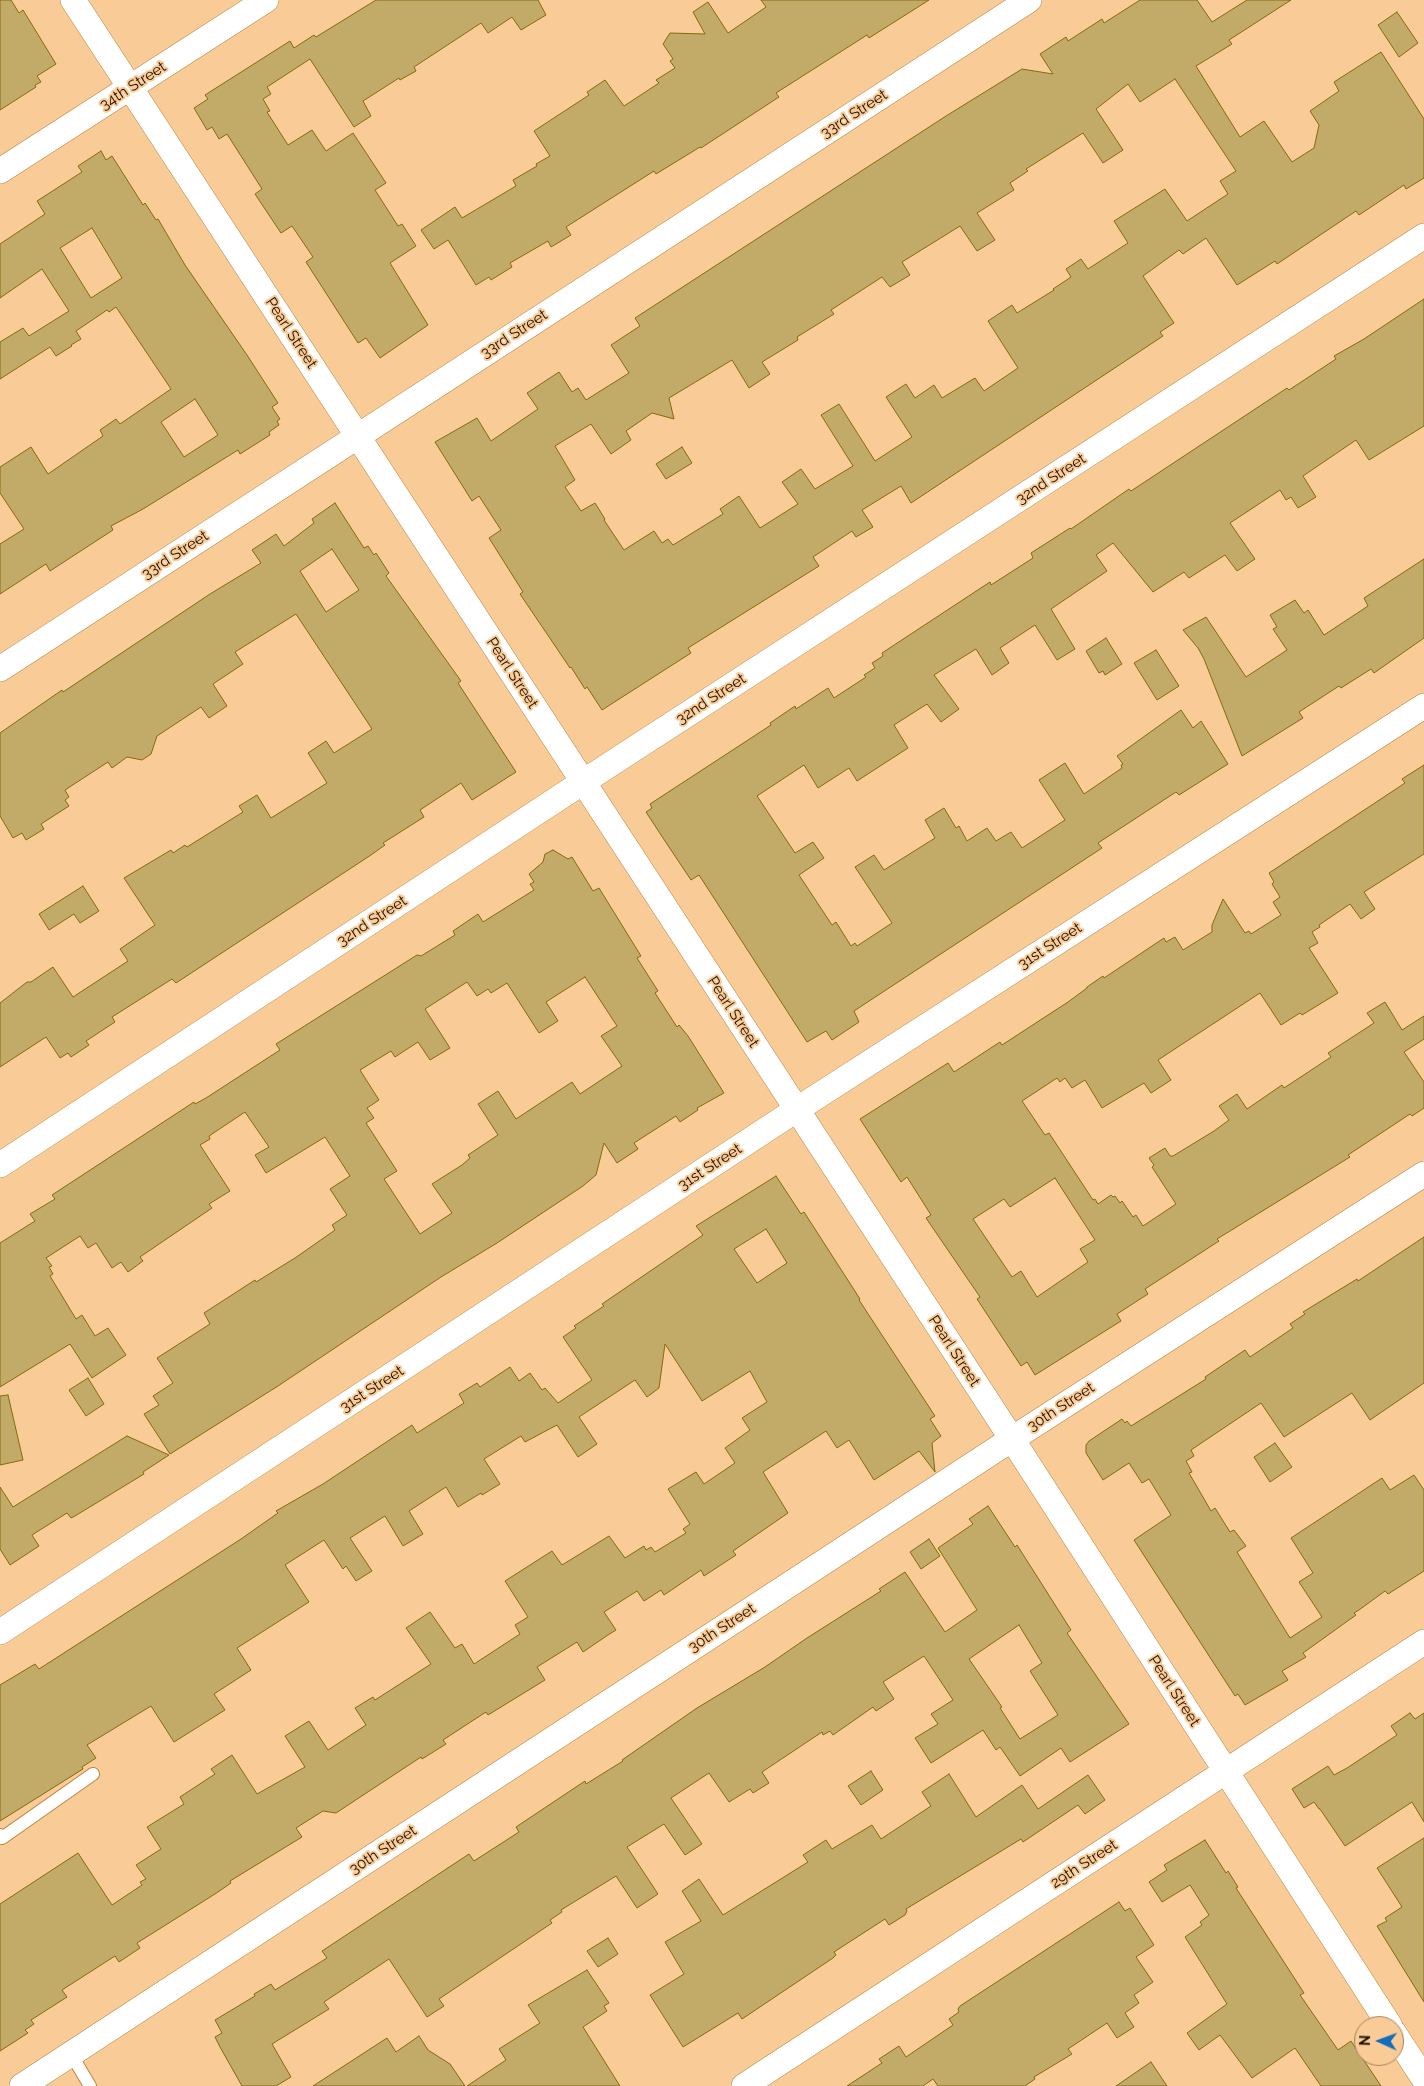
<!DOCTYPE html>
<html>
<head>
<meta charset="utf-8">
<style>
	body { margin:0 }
	#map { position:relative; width:1424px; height:2086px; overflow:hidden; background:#f9cc97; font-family:Raleway,sans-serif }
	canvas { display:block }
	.north { position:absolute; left:1354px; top:2016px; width:50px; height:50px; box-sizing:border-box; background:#f9cc97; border:1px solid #a1805b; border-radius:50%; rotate:272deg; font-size:14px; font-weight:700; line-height:20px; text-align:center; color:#1d0d00 }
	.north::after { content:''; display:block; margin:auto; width:18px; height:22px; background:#146dbb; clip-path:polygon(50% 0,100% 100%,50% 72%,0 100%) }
</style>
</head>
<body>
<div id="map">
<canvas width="1424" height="2086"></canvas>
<div class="north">N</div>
</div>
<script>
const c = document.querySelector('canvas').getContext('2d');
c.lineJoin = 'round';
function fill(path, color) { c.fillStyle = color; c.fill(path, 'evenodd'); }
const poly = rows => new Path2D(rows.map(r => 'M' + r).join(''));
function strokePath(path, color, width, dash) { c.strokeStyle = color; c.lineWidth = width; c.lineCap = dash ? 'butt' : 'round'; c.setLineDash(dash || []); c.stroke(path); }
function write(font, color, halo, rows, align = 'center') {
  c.font = font + ' Raleway,sans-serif'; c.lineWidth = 4; c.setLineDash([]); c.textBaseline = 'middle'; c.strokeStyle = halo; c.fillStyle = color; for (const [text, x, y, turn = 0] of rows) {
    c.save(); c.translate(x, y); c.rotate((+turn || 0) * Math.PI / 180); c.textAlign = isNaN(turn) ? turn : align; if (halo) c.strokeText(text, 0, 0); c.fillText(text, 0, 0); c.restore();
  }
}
const building = poly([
	[0,0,11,0,19,13,23,10,56,64,37,76,41,82,35,85,36,87,0,110,0,0],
	[376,0,538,0,546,15,521,30,512,17,488,33,481,23,414,67,416,71,400,80,399,78,363,101,371,116,354,127,310,59,267,87,271,94,263,99,270,111,267,112,288,145,312,130,326,151,353,133,386,183,375,190,398,226,402,224,416,246,390,263,428,325,380,358,366,338,358,343,306,262,313,257,292,226,281,233,255,194,262,189,227,134,219,139,212,127,207,130,194,108,208,99,205,95,290,41,294,48,314,35,316,37,376,0],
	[761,0,929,0,869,38,867,35,776,93,779,97,701,148,700,147,656,174,654,171,566,227,571,235,551,247,548,241,510,263,512,267,491,280,489,277,476,285,448,240,434,249,421,230,455,207,462,218,516,186,513,180,537,166,536,164,550,156,534,131,589,95,587,92,605,80,624,106,659,83,656,80,675,68,670,61,673,59,663,44,670,33,705,34,693,12,708,2,728,33,766,7,761,0],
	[1140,0,1197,0,1212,22,1247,0,1291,0,1229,40,1232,44,1196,66,1240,137,1264,121,1292,162,1314,148,1319,125,1310,111,1339,91,1334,82,1381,52,1424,119,1424,178,1406,189,1404,185,1359,215,1356,211,1277,264,1275,261,1237,285,1206,238,1183,254,1179,250,1143,276,1174,323,1160,332,1163,336,911,503,901,486,862,510,873,527,856,537,852,531,813,557,819,566,688,648,691,653,602,710,587,687,585,689,571,667,570,668,520,594,523,592,489,538,501,530,479,496,472,501,435,442,477,418,491,441,538,409,527,393,559,372,572,392,578,388,586,400,629,373,611,345,640,326,635,318,946,116,1022,69,1053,74,1040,54,1066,37,1068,41,1102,19,1104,23,1140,0],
	[1175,79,1236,171,1220,181,1228,194,1187,221,1165,189,1114,221,1128,243,1088,269,1081,259,1066,269,1071,277,1053,289,1054,290,1017,313,1012,305,988,321,1018,368,984,391,975,378,942,398,934,385,915,398,906,384,886,397,912,437,875,461,839,404,821,415,853,466,815,489,801,469,782,482,798,504,760,528,739,496,720,509,723,514,673,545,668,539,662,543,654,531,624,550,604,520,605,519,595,503,581,511,565,487,575,480,555,446,591,424,611,454,631,440,626,431,652,413,674,419,669,398,732,360,749,388,770,374,762,362,798,340,797,337,834,314,831,310,882,277,890,287,910,275,902,262,960,226,977,251,995,240,977,213,1014,190,1010,183,1028,171,1026,169,1083,133,1103,163,1123,150,1096,109,1128,84,1140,102,1175,79],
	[1397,12,1418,43,1399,57,1378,25,1397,12],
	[101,151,106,160,112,156,143,205,145,203,156,220,158,219,185,265,247,355,278,403,272,407,280,419,277,421,279,425,269,432,270,435,240,454,238,450,143,509,111,526,113,530,50,571,46,564,0,594,0,544,24,529,0,493,0,467,31,447,48,474,103,436,100,430,116,419,120,424,171,389,116,307,109,312,107,310,76,331,81,339,71,345,72,346,56,356,50,347,0,379,0,342,23,328,29,336,69,311,42,269,0,298,0,244,45,214,37,201,82,172,78,166,101,151],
	[92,228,122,278,91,298,60,248,92,228],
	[195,399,218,435,184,457,161,422,195,399],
	[1424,299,1424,426,1369,460,1356,440,1303,476,1316,497,1298,508,1291,497,1286,500,1280,490,1230,523,1255,559,1237,571,1225,555,1189,578,1184,572,1153,592,1113,543,1096,555,1107,571,1051,609,1075,649,1057,660,1035,625,1000,648,1009,663,992,675,976,649,934,675,959,709,941,722,927,704,894,725,908,748,857,781,849,768,818,788,804,765,757,796,795,853,813,842,824,858,799,875,832,925,836,922,851,946,855,943,857,946,892,923,855,867,874,855,884,870,935,838,925,820,944,808,956,828,959,826,967,841,987,828,996,841,1011,832,1022,848,1065,820,1039,780,1065,763,1084,794,1122,768,1121,765,1123,764,1117,756,1181,710,1193,728,1201,721,1228,764,1179,795,1176,792,1098,843,1102,848,854,1011,859,1022,832,1040,826,1031,807,1042,699,875,691,880,661,835,646,812,652,808,650,804,771,725,770,723,795,706,796,709,828,688,834,698,866,677,864,675,875,668,872,663,883,656,882,653,990,582,991,585,1033,558,1031,553,1070,528,1071,529,1129,489,1131,491,1287,388,1289,390,1336,359,1334,356,1364,339,1424,299],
	[682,447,692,463,666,479,656,464,682,447],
	[335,503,364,548,368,546,374,555,376,553,389,573,386,576,461,681,458,683,516,772,472,800,461,783,420,810,424,817,383,843,385,845,371,855,176,983,172,979,112,1017,115,1022,86,1041,89,1045,71,1057,68,1053,60,1058,46,1037,0,1067,0,1003,27,982,31,982,53,967,73,997,128,961,120,949,155,925,124,878,171,850,173,853,185,845,187,847,243,812,239,806,257,795,271,818,327,783,308,753,326,741,334,753,372,729,296,614,235,652,243,664,213,684,227,706,209,718,201,707,157,736,151,754,142,760,127,757,112,768,108,762,65,790,69,797,65,800,69,806,41,824,44,829,26,840,22,833,13,838,0,816,0,733,62,690,63,692,210,594,261,563,252,550,276,534,284,546,314,523,312,519,335,503],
	[332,549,359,590,326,612,300,571,332,549],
	[1424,559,1424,638,1374,673,1371,669,1341,688,1339,686,1299,712,1303,718,1242,756,1204,659,1198,648,1183,630,1206,617,1246,677,1287,650,1273,629,1277,627,1270,615,1295,600,1304,613,1308,610,1324,635,1368,606,1364,598,1424,559],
	[1106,638,1122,664,1105,675,1103,671,1099,673,1086,651,1106,638],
	[1156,650,1179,686,1157,700,1134,663,1156,650],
	[1424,765,1424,854,1364,892,1375,909,1361,919,1350,904,1319,925,1320,927,1312,932,1318,943,1309,948,1338,993,1302,1015,1300,1013,1281,1025,1260,993,1158,1060,1171,1080,1151,1093,1144,1083,1102,1108,1085,1080,1072,1088,1065,1078,1060,1082,1057,1078,1022,1101,1045,1135,1049,1133,1093,1200,1095,1199,1098,1204,1111,1195,1113,1197,1115,1196,1120,1203,1122,1201,1133,1217,1136,1215,1143,1226,1176,1204,1152,1167,1154,1165,1149,1158,1165,1148,1170,1156,1173,1156,1214,1131,1229,1120,1219,1106,1237,1094,1247,1109,1282,1085,1284,1088,1331,1057,1328,1053,1374,1023,1367,1013,1385,1002,1402,1030,1424,1016,1424,1039,1404,1052,1424,1082,1424,1108,1412,1116,1410,1114,1348,1155,1350,1157,1217,1239,1219,1241,1145,1289,1148,1294,1117,1314,1121,1321,1035,1375,1027,1362,1021,1366,977,1299,980,1297,926,1218,931,1215,907,1177,901,1182,860,1119,948,1063,954,1072,1000,1042,1002,1045,1068,1002,1087,988,1087,987,1103,976,1104,978,1164,938,1166,942,1175,937,1183,950,1212,932,1212,925,1223,899,1245,933,1249,931,1251,934,1281,915,1273,902,1280,897,1272,884,1274,882,1269,873,1405,783,1402,779,1424,765],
	[1055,1178,1095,1240,1080,1249,1088,1262,1037,1297,1021,1271,1012,1277,973,1219,1004,1199,1010,1207,1055,1178],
	[553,850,568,859,572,857,593,891,599,888,641,956,637,958,658,991,655,993,677,1027,679,1025,688,1036,724,1093,697,1108,698,1110,680,1122,676,1116,634,1143,638,1149,617,1163,604,1143,596,1175,583,1186,497,1243,441,1277,278,1386,170,1454,144,1414,159,1405,153,1396,173,1383,157,1358,210,1324,204,1313,255,1280,256,1282,295,1258,335,1230,332,1225,347,1215,330,1189,350,1176,325,1137,266,1173,255,1155,269,1147,245,1112,209,1136,210,1139,200,1145,230,1191,209,1204,212,1208,140,1257,143,1261,128,1272,121,1262,112,1268,96,1243,88,1248,80,1236,46,1258,52,1266,49,1267,53,1274,50,1276,76,1319,82,1315,95,1336,108,1328,126,1355,92,1378,70,1344,0,1387,0,1243,35,1221,30,1214,55,1199,52,1195,194,1102,195,1104,206,1098,280,1050,276,1044,417,955,421,956,455,935,453,931,478,914,483,922,534,890,530,884,534,882,529,874,543,862,545,854,553,850],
	[585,977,617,1026,601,1036,622,1066,580,1094,572,1082,516,1119,498,1091,478,1104,498,1135,468,1155,470,1158,462,1165,432,1184,452,1213,420,1234,384,1179,397,1171,366,1123,374,1118,367,1108,379,1100,360,1070,391,1051,395,1057,418,1042,430,1060,450,1048,425,1009,467,982,477,996,488,989,491,993,507,983,539,1033,558,1021,546,1002,585,977],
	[83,886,99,911,80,923,74,914,49,930,39,914,83,886],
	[776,1176,801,1214,804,1212,860,1299,859,1300,935,1416,930,1419,941,1436,932,1443,935,1472,919,1451,874,1480,849,1440,837,1448,826,1431,763,1472,788,1513,733,1551,736,1555,704,1576,701,1570,664,1595,661,1590,644,1601,637,1591,604,1612,616,1630,608,1635,583,1652,577,1642,537,1667,545,1680,488,1715,486,1712,443,1740,446,1744,422,1759,421,1757,336,1813,323,1811,296,1828,302,1837,230,1881,231,1883,215,1894,137,1943,140,1948,119,1962,115,1956,62,1990,67,1997,31,2020,34,2024,25,2030,28,2033,0,2051,0,1904,78,1853,112,1905,142,1885,140,1882,146,1879,136,1865,161,1849,147,1827,184,1804,180,1797,215,1774,211,1769,232,1755,257,1794,305,1767,285,1736,309,1721,328,1750,366,1725,355,1708,373,1697,375,1700,431,1664,406,1628,430,1612,455,1648,462,1644,474,1664,520,1634,515,1625,528,1617,505,1581,552,1551,562,1565,609,1536,625,1558,644,1546,646,1550,651,1547,655,1552,686,1533,683,1529,690,1524,668,1489,696,1472,704,1484,735,1463,725,1448,750,1430,742,1418,767,1402,750,1371,702,1401,665,1344,659,1388,647,1397,635,1380,579,1417,597,1444,578,1457,557,1425,525,1442,521,1436,484,1459,500,1484,482,1495,481,1493,458,1507,446,1487,409,1511,423,1534,403,1546,385,1516,350,1538,372,1571,356,1581,346,1566,343,1569,324,1540,285,1565,309,1602,237,1648,251,1670,214,1694,225,1710,174,1742,151,1706,87,1745,96,1758,82,1767,83,1769,0,1821,0,1685,35,1664,39,1669,241,1539,278,1513,276,1511,323,1484,412,1425,417,1433,464,1403,459,1394,477,1383,480,1387,510,1367,519,1381,530,1373,542,1390,545,1388,558,1403,592,1380,563,1337,576,1328,574,1326,604,1306,602,1304,703,1235,696,1226,776,1176],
	[766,1229,787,1263,757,1283,734,1249,766,1229],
	[1424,1237,1424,1383,1370,1420,1352,1393,1284,1437,1261,1403,1191,1450,1194,1456,1186,1461,1192,1472,1189,1473,1211,1511,1215,1508,1230,1532,1234,1530,1246,1546,1237,1552,1290,1638,1322,1617,1299,1582,1313,1573,1291,1538,1382,1478,1390,1490,1414,1475,1424,1490,1424,1571,1388,1594,1385,1591,1359,1610,1354,1613,1356,1615,1303,1653,1306,1657,1282,1671,1288,1680,1245,1705,1238,1694,1235,1696,1134,1540,1171,1515,1149,1479,1142,1483,1129,1463,1103,1480,1086,1453,1086,1445,1089,1441,1122,1419,1125,1423,1127,1421,1131,1426,1206,1379,1205,1377,1245,1350,1250,1357,1293,1328,1290,1324,1305,1314,1303,1312,1357,1279,1358,1281,1424,1237],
	[88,1378,104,1404,86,1416,69,1390,88,1378],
	[8,1395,23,1460,0,1465,0,1396,8,1395],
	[127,1436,169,1455,143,1472,144,1474,75,1516,71,1518,67,1513,32,1535,39,1546,10,1565,0,1549,0,1487,13,1507,127,1436],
	[1275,1443,1292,1467,1270,1482,1254,1457,1275,1443],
	[988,1506,1015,1547,1017,1545,1071,1630,1067,1633,1129,1724,1070,1762,1061,1748,1020,1776,1000,1747,996,1750,983,1730,931,1763,915,1738,938,1724,931,1714,953,1700,924,1656,883,1682,894,1699,876,1711,873,1707,833,1735,830,1731,823,1735,822,1732,762,1772,769,1783,753,1793,750,1789,729,1802,709,1773,671,1798,702,1844,685,1855,664,1824,627,1847,658,1894,637,1908,616,1876,561,1910,562,1912,550,1920,552,1923,439,1999,444,2006,427,2017,389,1959,324,2002,329,2009,272,2044,291,2077,276,2086,242,2086,220,2047,215,2037,222,2033,215,2020,255,1996,254,1994,271,1984,275,1990,327,1958,322,1951,469,1854,474,1861,519,1832,516,1827,585,1781,586,1784,623,1761,622,1760,697,1708,765,1667,807,1638,881,1591,879,1589,905,1572,945,1632,977,1610,938,1548,973,1524,969,1519,988,1506],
	[1019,1625,1042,1663,1030,1671,1058,1715,1020,1739,1000,1708,1002,1707,969,1659,1019,1625],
	[929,1539,940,1556,921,1569,910,1552,929,1539],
	[1410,1713,1415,1719,1424,1713,1424,1822,1412,1802,1345,1846,1320,1809,1319,1809,1314,1802,1304,1808,1292,1789,1328,1766,1334,1775,1347,1768,1397,1735,1391,1726,1410,1713],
	[871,1771,883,1790,861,1805,848,1786,871,1771],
	[949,1774,976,1817,1022,1785,1038,1809,1088,1775,1105,1800,1085,1814,1078,1805,1023,1842,1021,1839,906,1909,907,1911,905,1915,889,1925,885,1919,834,1952,836,1955,833,1958,742,2019,738,2013,683,2047,650,1995,684,1974,665,1942,701,1921,682,1891,699,1879,723,1915,808,1862,803,1855,826,1840,832,1849,872,1825,881,1839,931,1806,922,1792,949,1774],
	[1424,1838,1424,2002,1377,1926,1387,1921,1385,1918,1402,1907,1377,1868,1424,1838],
	[1205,1840,1226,1873,1228,1871,1238,1887,1236,1888,1304,1993,1300,1995,1338,2050,1351,2041,1381,2086,1321,2086,1295,2048,1252,2078,1220,2035,1199,2050,1187,2033,1227,2004,1185,1937,1202,1925,1200,1922,1209,1915,1190,1885,1162,1902,1149,1882,1167,1870,1164,1865,1205,1840],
	[1119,1902,1125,1911,1130,1908,1154,1945,1136,1957,1153,1982,1134,1995,1139,2003,1125,2013,1134,2027,1117,2038,1107,2023,1068,2049,1072,2054,1034,2077,1035,2079,1025,2086,938,2086,933,2079,923,2086,847,2086,882,2063,879,2059,899,2046,906,2057,953,2025,949,2019,959,2012,958,2009,960,2006,1119,1902],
	[608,1938,618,1954,598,1967,587,1951,608,1938],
	[587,1970,609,2003,604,2006,607,2011,583,2027,620,2086,467,2086,506,2060,499,2049,540,2023,528,2005,587,1970],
	[419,2036,428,2050,450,2064,465,2086,313,2086,387,2038,396,2052,419,2036],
	[1151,2062,1167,2086,1116,2086,1151,2062]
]);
fill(building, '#c2aa68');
strokePath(building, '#856a0c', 1);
const lane = poly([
	[0,1835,2,1838,93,1774],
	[71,2054,90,2086]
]);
const street = poly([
	[73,0,1012,1439,1390,2026],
	[0,171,266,0],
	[0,669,1029,0],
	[0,1165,583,782,1424,236],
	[0,1632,796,1110,1424,706],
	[1394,2033,1424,2079],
	[22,2086,1012,1439,1424,1174],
	[744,2086,1424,1642]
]);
strokePath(lane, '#b98542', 14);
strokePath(street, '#b98542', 26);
strokePath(lane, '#fff', 12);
strokePath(street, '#fff', 25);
write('15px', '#1d0d00', '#f9cc97', [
	["34th Street",133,86,-33],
	["33rd Street",854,114,-33],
	["Pearl Street",291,333,57],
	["33rd Street",514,334,-33],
	["32nd Street",1051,479,-33],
	["33rd Street",175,555,-33],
	["Pearl Street",512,673,57],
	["32nd Street",711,699,-33],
	["32nd Street",372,921,-33],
	["31st Street",1050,946,-33],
	["Pearl Street",733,1012,57],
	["31st Street",710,1167,-33],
	["Pearl Street",954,1351,57],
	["31st Street",372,1389,-33],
	["30th Street",1061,1407,-33],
	["30th Street",722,1628,-33],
	["Pearl Street",1174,1691,57],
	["30th Street",383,1850,-33],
	["29th Street",1084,1864,-33]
]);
</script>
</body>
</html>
